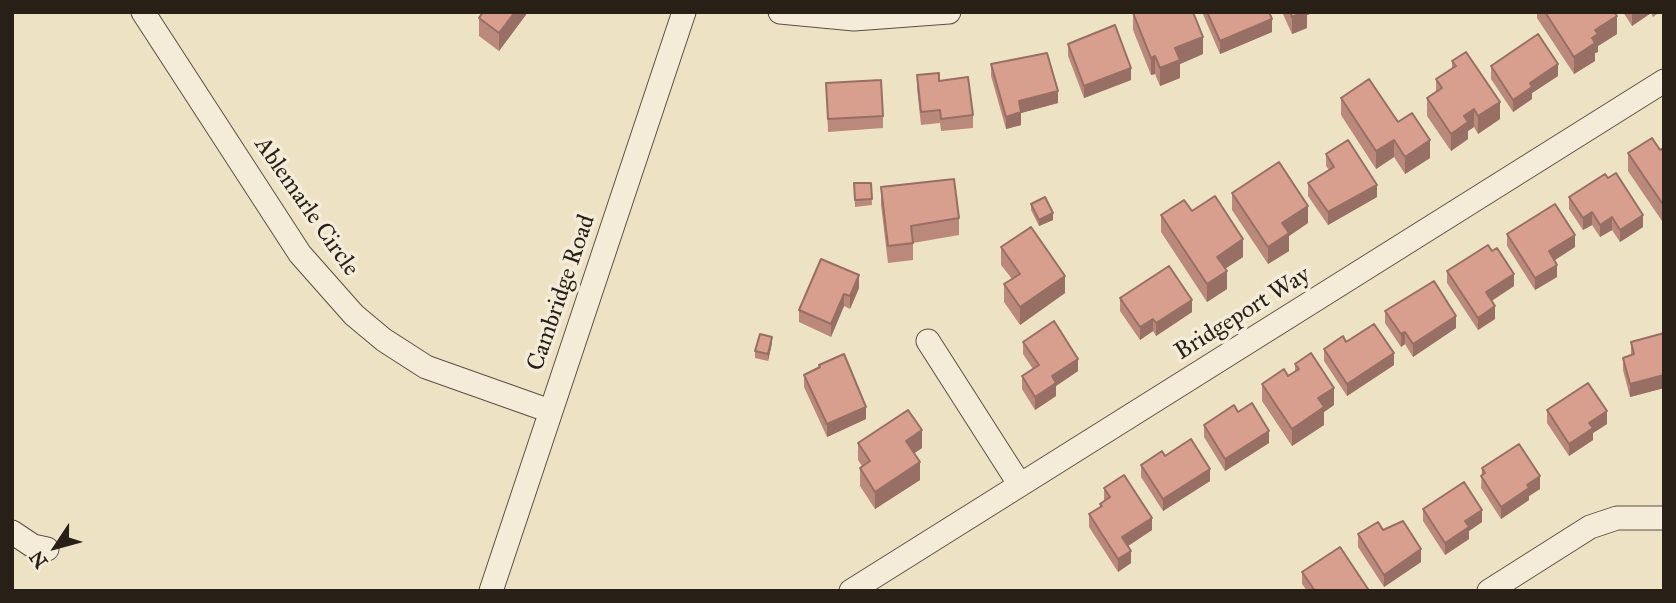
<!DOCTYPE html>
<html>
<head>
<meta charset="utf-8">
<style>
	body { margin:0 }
	#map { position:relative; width:1676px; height:603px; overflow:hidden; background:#eee2c5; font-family:"IM FELL Great Primer",serif }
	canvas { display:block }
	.frame { position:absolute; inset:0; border:14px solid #281f16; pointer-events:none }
	.north { position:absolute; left:21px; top:512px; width:70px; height:70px; -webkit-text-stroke:5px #f4ecd9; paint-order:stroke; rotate:234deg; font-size:19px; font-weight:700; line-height:28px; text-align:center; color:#281f16 }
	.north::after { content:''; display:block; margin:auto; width:24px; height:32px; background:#281f16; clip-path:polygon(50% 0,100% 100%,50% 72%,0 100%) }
</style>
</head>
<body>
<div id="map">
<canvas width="1676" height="603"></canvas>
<div class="frame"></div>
<div class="north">N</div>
</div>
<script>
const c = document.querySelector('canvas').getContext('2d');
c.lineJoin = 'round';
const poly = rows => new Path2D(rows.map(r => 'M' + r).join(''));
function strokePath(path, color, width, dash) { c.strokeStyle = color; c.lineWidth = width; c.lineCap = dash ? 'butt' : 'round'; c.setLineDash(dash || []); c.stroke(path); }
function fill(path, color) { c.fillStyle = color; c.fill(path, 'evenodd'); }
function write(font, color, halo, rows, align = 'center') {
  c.font = font + ' "IM FELL Great Primer",serif'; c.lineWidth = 7; c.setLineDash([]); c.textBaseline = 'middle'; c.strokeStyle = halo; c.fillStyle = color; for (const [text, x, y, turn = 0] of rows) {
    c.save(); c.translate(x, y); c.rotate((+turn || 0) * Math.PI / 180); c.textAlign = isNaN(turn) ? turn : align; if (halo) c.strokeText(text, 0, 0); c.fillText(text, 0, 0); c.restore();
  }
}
const street = poly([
	[143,12,300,254,354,315,384,340,426,367,550,411],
	[780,12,854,19,949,12],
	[928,341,1020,485],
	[12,532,33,546,47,549],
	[491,591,684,12],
	[851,591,1664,81],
	[1489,591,1590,527,1617,518,1664,518]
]);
strokePath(street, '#5a5042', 25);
strokePath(street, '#f4ecd9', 23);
fill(poly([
	[479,12,528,12,499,51,479,36,479,18,482,14],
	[1202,12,1269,12,1272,32,1220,54],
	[1282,12,1314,12,1307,15,1307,28,1292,34],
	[1537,12,1614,12,1617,34,1598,46,1598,52,1595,53,1595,61,1574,74,1537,18],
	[1623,12,1660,12,1653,17,1651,13,1632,26],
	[1133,13,1203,54,1180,64,1180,78,1160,86,1155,74,1151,75,1133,30],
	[1068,44,1131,80,1084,98,1068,56],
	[1452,61,1500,119,1478,134,1474,127,1468,131,1468,139,1451,151,1427,116,1427,98,1436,92,1436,79,1452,69],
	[991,64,1058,103,1021,113,1021,125,1006,129,991,76],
	[1491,66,1558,76,1532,93,1532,99,1513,112,1491,79],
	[917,75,939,81,973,115,973,128,941,131,940,123,921,125,917,88],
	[826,83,883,116,883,128,828,132],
	[1341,98,1398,122,1430,158,1405,174,1394,157,1376,169,1341,115],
	[1664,148,1662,221,1628,171,1628,153,1660,150],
	[1326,154,1377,197,1328,225,1308,196,1308,183,1329,170,1326,166],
	[854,183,871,183,872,205,855,207],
	[881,187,959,218,959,235,913,243,913,260,888,263,881,205],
	[1232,193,1308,223,1289,236,1289,251,1268,264,1232,210],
	[1569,197,1643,227,1620,242,1612,230,1600,237,1592,225,1583,230,1569,209],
	[1031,204,1053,220,1039,226,1031,210],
	[1192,211,1243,257,1225,269,1227,289,1207,302,1161,232,1161,215],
	[1507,234,1575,247,1554,260,1557,277,1535,290,1507,246],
	[1001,247,1065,293,1020,325,1004,302,1004,284,1012,279,1001,265],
	[1447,271,1514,286,1492,301,1495,319,1478,330,1447,283],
	[859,288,850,309,844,306,831,337,799,322,799,310],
	[1120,298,1192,312,1156,336,1153,331,1140,340,1120,311],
	[1385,311,1456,328,1413,357,1405,344,1401,347,1385,323],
	[1664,333,1664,388,1630,397,1623,370,1623,358,1631,355,1631,342],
	[1023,342,1078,371,1056,386,1056,396,1035,410,1022,389,1022,376,1033,369,1023,354],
	[1346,342,1394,365,1347,396,1324,361,1324,349],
	[772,343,768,361,755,358,755,351],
	[1295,364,1334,405,1324,412,1324,425,1292,446,1262,401,1262,384,1288,376,1295,371],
	[819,365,866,419,827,437,804,387,804,375,819,368],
	[1547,410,1607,424,1593,433,1593,440,1569,456,1547,423],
	[1238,412,1269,443,1225,471,1204,437,1204,425],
	[858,443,922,448,914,453,920,480,875,509,860,486,860,468,862,466,858,460],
	[1165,456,1210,481,1163,511,1141,477,1141,465],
	[1482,468,1540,489,1529,496,1529,500,1501,519,1481,488],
	[1104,488,1152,530,1128,546,1131,563,1118,572,1089,527,1089,514,1100,508,1100,504,1104,501],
	[1423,509,1482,522,1469,531,1469,539,1445,555,1423,521],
	[1383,530,1421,562,1384,587,1358,547,1358,534],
	[1302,572,1368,591,1307,591,1302,584]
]), '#ba897b');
fill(poly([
	[515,12,528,12,499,51,499,33],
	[1303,12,1314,12,1307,15,1307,28,1292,34,1292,17],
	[1634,12,1651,12,1651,13,1632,26,1632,13],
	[1617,16,1617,34,1598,46,1598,52,1595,53,1595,61,1574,74,1574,57,1592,38,1595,30],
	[1272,19,1272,32,1220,54,1220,41],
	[1203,37,1203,54,1180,64,1180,78,1160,86,1160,68,1175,48],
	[1155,56,1155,74,1151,75,1151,58],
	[1558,64,1558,76,1532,93,1532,99,1513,112,1513,100,1530,83],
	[1131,68,1131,80,1084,98,1084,86],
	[1058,91,1058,103,1021,113,1021,125,1006,129,1006,117,1019,101],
	[1500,102,1500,119,1478,134,1478,116],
	[1474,109,1474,127,1468,131,1468,139,1451,151,1451,134,1464,116],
	[1394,140,1394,157,1376,169,1376,151],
	[1430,140,1430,158,1405,174,1405,157],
	[1377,185,1377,197,1328,225,1328,212],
	[1664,202,1664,219,1662,221,1662,203],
	[1308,206,1308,223,1289,236,1289,251,1268,264,1268,247,1282,223],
	[1592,212,1592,225,1583,230,1583,218],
	[1053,213,1053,220,1039,226,1039,220],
	[1643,215,1643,227,1620,242,1620,230],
	[1612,217,1612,230,1600,237,1600,225],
	[1575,235,1575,247,1549,264,1549,251],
	[1243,239,1243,257,1217,274,1217,257],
	[1557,265,1557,277,1535,290,1535,278],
	[1227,271,1227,289,1207,302,1207,284],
	[1514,274,1514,286,1486,304,1486,292],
	[859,275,859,288,850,309,850,296],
	[1065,276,1065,293,1020,325,1020,307],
	[844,294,844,306,831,337,831,324],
	[1192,300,1192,312,1156,336,1156,323],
	[1495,306,1495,319,1478,330,1478,318],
	[1456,316,1456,328,1413,357,1413,344],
	[1153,319,1153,331,1140,340,1140,327],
	[1405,332,1405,344,1401,347,1401,334],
	[772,337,772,343,768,361,768,354],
	[1394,353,1394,365,1347,396,1347,384],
	[1078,359,1078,371,1056,386,1056,396,1035,410,1035,397,1052,376],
	[1664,375,1664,388,1630,397,1630,384],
	[1334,388,1334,405,1324,412,1324,425,1292,446,1292,429,1318,398],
	[866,407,866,419,827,437,827,424],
	[1607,411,1607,424,1593,433,1593,440,1569,456,1569,444,1589,423],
	[922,430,922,448,906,459,906,441],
	[1269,431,1269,443,1225,471,1225,459],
	[920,462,920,480,875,509,875,492],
	[1210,469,1210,481,1163,511,1163,499],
	[1540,476,1540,489,1529,496,1529,500,1501,519,1501,507,1527,485],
	[1482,510,1482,522,1469,531,1469,539,1445,555,1445,543,1465,521],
	[1152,518,1152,530,1122,550,1122,537],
	[1421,549,1421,562,1384,587,1384,575],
	[1131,551,1131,563,1118,572,1118,559]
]), '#976f64');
const building = poly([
	[483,12,515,12,499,33,479,18,483,12],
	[1193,12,1203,37,1175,48,1180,60,1160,68,1155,56,1151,58,1133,13,1193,12],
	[1207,12,1269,12,1272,19,1220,41,1207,12],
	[1290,12,1303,12,1292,17,1290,12],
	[1545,12,1614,12,1617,16,1595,30,1598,34,1592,38,1595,43,1574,57,1545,12],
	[1115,25,1131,68,1084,86,1068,44,1115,25],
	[1538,34,1558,64,1530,83,1532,87,1513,100,1491,66,1538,34],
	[1466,52,1500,102,1478,116,1474,109,1464,116,1468,122,1451,134,1427,98,1442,88,1436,79,1456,66,1452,61,1466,52],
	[1047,53,1058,91,1019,101,1021,112,1006,117,991,64,1047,53],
	[939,73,939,81,968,77,973,115,941,119,940,110,921,112,917,75,939,73],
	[1369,79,1398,122,1412,113,1430,140,1405,157,1394,140,1376,151,1341,98,1369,79],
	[881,80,883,116,828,119,826,83,881,80],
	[1652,138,1660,150,1664,148,1664,202,1662,203,1628,153,1652,138],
	[1348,140,1377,185,1328,212,1308,183,1334,167,1326,154,1348,140],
	[1279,162,1308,206,1282,223,1289,233,1268,247,1232,193,1279,162],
	[1616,173,1643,215,1620,230,1612,217,1600,225,1592,212,1583,218,1569,197,1605,174,1608,178,1616,173],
	[954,179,959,218,911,226,913,243,888,246,881,187,954,179],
	[854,183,871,183,872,199,855,200,854,183],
	[1215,196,1243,239,1217,257,1227,271,1207,284,1161,215,1184,200,1192,211,1215,196],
	[1045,197,1053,213,1039,220,1031,204,1045,197],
	[1555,204,1575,235,1549,251,1557,265,1535,278,1507,234,1555,204],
	[1031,227,1065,276,1020,307,1004,284,1020,274,1001,247,1031,227],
	[1488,245,1492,251,1497,248,1514,274,1486,292,1495,306,1478,318,1447,271,1488,245],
	[821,259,859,275,850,296,844,294,831,324,799,310,821,259],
	[1169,266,1192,300,1156,323,1153,319,1140,327,1120,298,1169,266],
	[1434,281,1456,316,1413,344,1405,332,1401,334,1385,311,1434,281],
	[1054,321,1078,359,1052,376,1056,383,1035,397,1022,376,1039,365,1023,342,1054,321],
	[1374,324,1394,353,1347,384,1324,349,1343,336,1346,342,1374,324],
	[1664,333,1664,375,1630,384,1623,358,1634,354,1631,342,1664,333],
	[760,334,772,337,768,354,755,351,760,334],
	[1311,353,1334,388,1318,398,1324,407,1292,429,1262,384,1284,369,1288,376,1299,369,1295,364,1311,353],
	[844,354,866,407,827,424,804,375,820,367,819,365,844,354],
	[1588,383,1607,411,1589,423,1593,428,1569,444,1547,410,1588,383],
	[1252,403,1269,431,1225,459,1204,425,1234,405,1238,412,1252,403],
	[908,410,922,430,906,441,920,462,875,492,860,468,870,461,858,443,908,410],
	[1191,439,1210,469,1163,499,1141,465,1162,451,1165,456,1191,439],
	[1519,444,1540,476,1527,485,1529,488,1501,507,1481,476,1485,473,1482,468,1519,444],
	[1124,475,1152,518,1122,537,1131,551,1118,559,1089,514,1102,506,1100,504,1110,497,1104,488,1124,475],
	[1464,482,1482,510,1465,521,1469,527,1445,543,1423,509,1464,482],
	[1403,521,1421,549,1384,575,1358,534,1378,522,1383,530,1403,521],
	[1340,547,1368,589,1366,591,1315,591,1302,572,1340,547]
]);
fill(building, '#d89f8f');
strokePath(building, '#976f64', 2);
write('24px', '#281f16', '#f4ecd9', [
	["Ablemarle Circle",306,207,55],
	["Cambridge Road",562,293,-71],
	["Bridgeport Way",1243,314,-32]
]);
</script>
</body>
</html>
